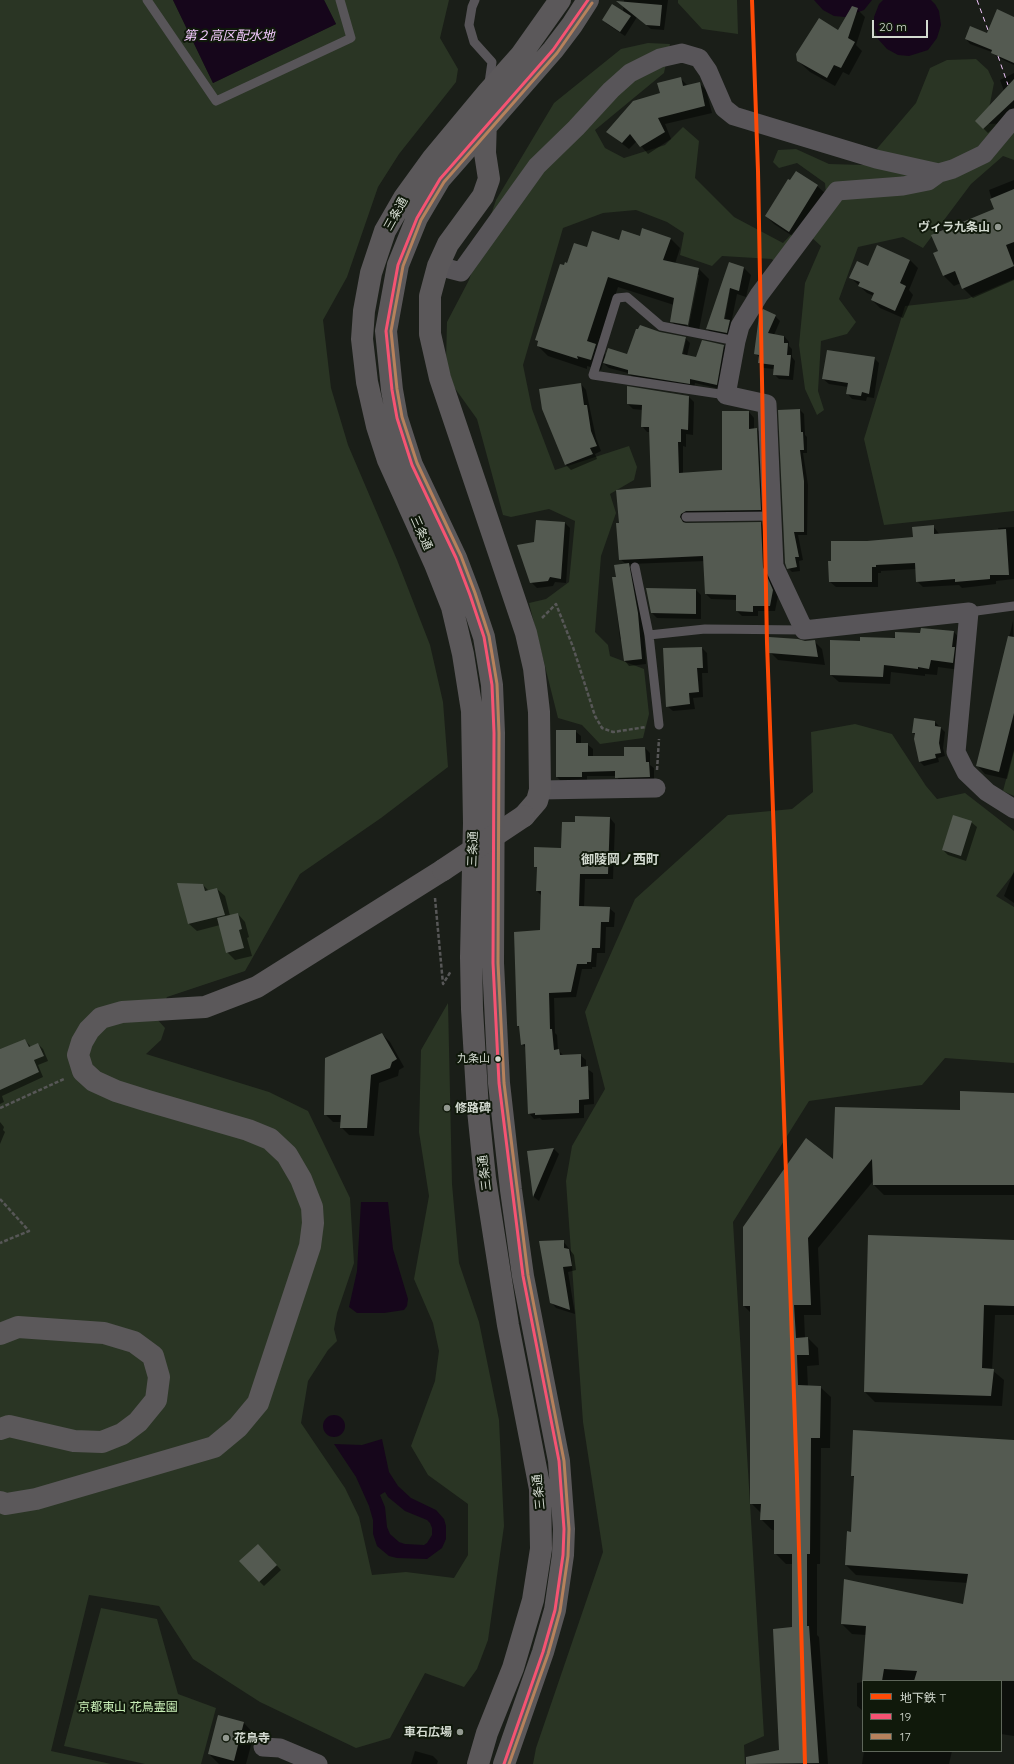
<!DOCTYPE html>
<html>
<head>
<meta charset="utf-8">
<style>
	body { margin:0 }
	#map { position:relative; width:1014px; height:1764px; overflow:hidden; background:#1a1e18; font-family:Quicksand,"Noto Sans JP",sans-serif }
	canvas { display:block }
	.legend { position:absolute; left:862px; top:1680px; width:140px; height:72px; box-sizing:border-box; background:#10190b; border:1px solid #5e665a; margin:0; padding:5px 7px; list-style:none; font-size:12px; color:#d3dad0 }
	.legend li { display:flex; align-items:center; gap:8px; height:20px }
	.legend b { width:20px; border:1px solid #5e665a }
	.scale { position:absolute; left:872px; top:20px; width:56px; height:18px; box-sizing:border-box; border:2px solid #d3dad0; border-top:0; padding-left:5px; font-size:12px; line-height:14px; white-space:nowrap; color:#d3dad0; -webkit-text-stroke:3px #10190b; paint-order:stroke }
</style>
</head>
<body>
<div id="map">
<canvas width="1014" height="1764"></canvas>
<ul class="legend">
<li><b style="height:5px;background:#ff4a06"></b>地下鉄 T</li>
<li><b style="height:5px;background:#f65372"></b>19</li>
<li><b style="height:5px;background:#b6815c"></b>17</li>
</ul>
<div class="scale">20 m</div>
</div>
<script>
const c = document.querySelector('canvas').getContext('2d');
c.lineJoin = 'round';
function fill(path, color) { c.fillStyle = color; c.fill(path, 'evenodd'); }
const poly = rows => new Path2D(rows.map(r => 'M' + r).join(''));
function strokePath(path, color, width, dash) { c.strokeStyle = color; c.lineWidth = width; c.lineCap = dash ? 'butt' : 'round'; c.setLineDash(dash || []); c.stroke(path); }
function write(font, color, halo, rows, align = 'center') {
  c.font = font + ' Quicksand,"Noto Sans JP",sans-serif'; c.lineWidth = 4; c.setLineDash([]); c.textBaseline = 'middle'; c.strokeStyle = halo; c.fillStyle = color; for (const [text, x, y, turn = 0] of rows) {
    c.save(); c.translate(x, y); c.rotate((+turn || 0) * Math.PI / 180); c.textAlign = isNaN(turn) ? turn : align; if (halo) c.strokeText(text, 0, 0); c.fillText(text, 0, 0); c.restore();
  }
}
fill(poly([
	[0,0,173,0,213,83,336,24,324,0,449,0,440,38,458,69,456,82,399,154,378,187,347,277,323,320,331,388,348,445,397,560,430,645,443,702,448,767,381,818,300,874,245,971,167,997,157,1019,165,1028,161,1040,146,1054,269,1092,308,1111,350,1198,354,1263,337,1313,334,1329,337,1341,328,1350,308,1381,301,1423,345,1488,359,1517,372,1575,406,1572,454,1578,468,1555,468,1504,428,1475,411,1446,435,1381,439,1351,433,1323,414,1279,429,1196,419,1132,421,1050,448,1003,452,1184,459,1263,479,1322,499,1420,504,1526,488,1640,477,1669,464,1687,425,1673,390,1738,356,1748,260,1702,193,1659,159,1606,89,1595,51,1751,111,1764,0,1764],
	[678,0,737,0,738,34,702,29,678,3],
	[648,43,670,44,664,73,595,130,605,148,624,158,665,145,683,127,699,141,695,178,734,217,783,243,802,223,828,218,825,183,797,163,779,168,773,162,778,150,796,149,829,164,863,165,916,103,930,68,947,60,976,59,988,70,994,83,986,124,1014,123,1014,160,1003,156,971,184,923,248,903,237,858,247,839,299,856,322,847,334,821,341,818,391,824,410,817,415,805,389,799,345,805,283,821,246,811,237,785,275,772,259,722,256,712,266,680,255,684,233,667,222,636,210,603,213,563,228,523,365,532,409,555,470,629,446,637,467,634,480,610,494,616,513,601,556,595,632,608,645,610,656,644,669,649,714,643,738,600,744,582,725,558,718,529,603,546,599,569,582,575,521,549,509,511,517,503,515,477,419,454,387,446,361,447,322,469,280,496,200,554,103,621,49],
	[1014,279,1014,511,884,525,864,439,905,306,967,299],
	[855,724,892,734,926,786,937,799,965,793,1014,831,1014,873,996,896,1014,907,1014,1063,945,1058,922,1085,809,1101,733,1222,764,1736,744,1745,745,1764,533,1764,536,1748,603,1552,583,1422,566,1181,572,1146,605,1089,585,1012,635,899,728,815,792,809,813,792,811,732],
	[1014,749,1014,796,1003,791],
	[101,1608,157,1619,178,1694,216,1708,201,1764,145,1764,64,1746]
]), '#2a3524');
fill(poly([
	[173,0,324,0,336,24,213,83],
	[814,0,872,0,864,10,845,17,834,16,823,10],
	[883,0,931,0,935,4,939,11,941,25,937,38,928,50,909,56,898,55,887,49,878,39,874,28,874,17,879,4],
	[361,1202,388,1202,393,1249,408,1299,407,1306,404,1310,384,1313,357,1313,349,1307,357,1271],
	'323 1426a11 11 0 1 1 22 0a11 11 0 1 1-22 0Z',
	[382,1439,389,1472,398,1486,411,1498,436,1510,444,1519,446,1526,446,1539,442,1548,427,1559,397,1558,389,1556,377,1546,373,1534,373,1520,369,1506,356,1477,334,1444,362,1445],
	[385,1492,388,1497,405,1511,427,1520,430,1523,432,1528,432,1535,427,1543,424,1545,405,1544,399,1542,390,1534,387,1527,385,1507,380,1495]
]), '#16061b');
fill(poly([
	[624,0,668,0,664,30,651,29,637,17,625,36,607,24,603,20,623,12],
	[857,9,865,17,856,45,862,51,849,75,843,72,835,86,810,72,798,61,838,32],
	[998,11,1014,17,1014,65,997,57,992,52,970,44,966,39,988,34],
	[1014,73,1014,109,988,133,976,121,1004,91,1000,80],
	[680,78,688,86,699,83,706,90,712,113,665,124,671,139,648,154,637,141,629,149,607,132],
	[1014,180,1014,280,973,298,963,288,961,283,954,286,944,276,935,253,995,210,989,190],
	[791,182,817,186,825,193,797,239,774,224,766,216],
	[640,237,670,238,680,248,675,264,699,269,709,279,698,335,681,331,671,321,674,305,618,287,598,347,606,356,628,356,660,333,685,338,690,343,687,356,696,359,724,346,728,350,721,389,695,383,694,388,634,378,628,373,609,368,603,363,601,370,587,366,587,369,548,356,538,346,539,343,536,340,564,266,588,248],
	[697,275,699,275,688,330,686,330],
	[684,340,686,340,682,359,680,358],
	[877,246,910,260,918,268,909,290,913,295,903,318,880,308,872,300,874,296,867,293,851,278,868,267],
	[730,263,744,268,751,275,746,297,737,294,731,324,734,340,714,336,707,329],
	[730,290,724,324,722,324,727,295],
	[775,316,780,321,774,335,784,336,789,342,789,346,792,349,792,357,795,361,793,380,779,379,774,374,774,369,764,368,759,363,760,358,756,354],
	[874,358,879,363,874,398,867,397,866,401,852,399,847,393,848,387,829,384,823,379],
	[581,384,586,390,596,438,601,451,595,454,597,459,571,470,566,465,543,409],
	[628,387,689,397,694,402,693,435,686,434,686,447,683,446,683,473,723,471,749,412,754,418,754,430,757,429,762,435,765,515,686,519,685,524,761,523,766,528,778,596,775,611,758,611,758,616,742,616,737,611,737,600,711,599,706,594,705,561,630,564,634,568,643,618,646,664,629,666,625,661,623,641,620,639,613,578,617,578,626,564,620,559,620,524,652,488,651,432,647,432,642,426,643,410,633,409,628,404],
	[800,410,804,414,805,435,807,437,807,453,803,453,808,485,807,535,798,535,803,560,799,561,800,571,792,572,788,568,779,411],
	[565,523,570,528,566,583,555,582,553,586,537,588,531,582,535,542],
	[933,526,940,535,999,531,998,528,1014,527,1014,579,996,581,996,584,962,588,959,585,923,587,917,581,916,569,881,571,881,573,878,573,878,587,836,587,830,582,832,562,867,542,914,538],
	[696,590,701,595,701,619,657,618,652,613],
	[1013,621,1014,751,1007,779,985,774,978,766],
	[954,632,961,640,960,670,938,667,937,675,925,674,925,676,891,672,890,684,839,682,831,675,861,642,921,634],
	[814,641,822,649,825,665,778,660,770,652],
	[702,648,707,653,708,673,702,673,703,697,693,698,695,709,673,711,667,706],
	[935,722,945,732,943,748,945,756,938,758,939,762,924,766,920,762,916,736,913,733],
	[575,731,581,736,581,744,587,744,593,749,593,757,625,756,645,748,650,753,650,765,654,768,654,782,621,782,616,776,587,776,587,782,562,782,557,777],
	[576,817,610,818,615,824,613,879,585,879,584,907,609,908,615,913,614,927,606,927,605,953,597,953,596,967,592,967,592,969,582,969,576,997,554,998,555,1033,557,1035,558,1050,564,1056,580,1055,586,1060,586,1068,593,1073,594,1104,584,1105,584,1118,542,1120,540,1118,534,1119,529,1113,526,1048,522,1044,521,1029,518,1026,541,931,542,896,537,891,538,869,535,866,562,849,576,823],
	[971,822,977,827,966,861,948,855,943,850],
	[1014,871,1014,903,1004,896],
	[179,884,203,885,209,891,217,889,225,896,230,916,238,914,245,922,249,937,247,938,252,956,235,960,227,952,220,925,197,931,189,924],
	[382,1034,390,1042,404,1067,399,1070,398,1076,379,1083,374,1136,349,1135,341,1127,341,1122,333,1122,325,1114],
	[25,1040,31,1047,38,1044,43,1049,48,1061,38,1065,43,1077,2,1096,4,1102,0,1104,0,1049],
	[1014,1094,1014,1195,884,1195,874,1185,874,1180,818,1248,821,1315,804,1315,805,1338,808,1338,818,1348,819,1365,807,1366,808,1387,820,1387,831,1397,830,1448,821,1448,820,1564,817,1564,817,1635,819,1637,828,1764,756,1764,755,1756,781,1751,793,1628,793,1564,786,1564,775,1553,775,1530,772,1530,761,1519,762,1514,751,1503,751,1313,744,1306,833,1161,961,1111],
	[0,1122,4,1127,3,1130,5,1132,0,1144],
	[554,1149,559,1154,539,1201,534,1197,528,1152],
	[563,1241,574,1255,576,1270,568,1272,575,1314,556,1308,551,1302],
	[1014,1241,1014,1315,995,1315,992,1370,1004,1380,1002,1406,875,1402,865,1392],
	[853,1431,1014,1441,1014,1736,1001,1734,1001,1681,863,1681,866,1635,852,1634,842,1624,963,1605,968,1583,856,1575,846,1565,852,1533,855,1478,852,1476],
	[263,1550,281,1570,264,1586,259,1581],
	[863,1682,863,1711,857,1706,857,1683],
	[244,1723,254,1734,246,1764,219,1764,209,1754],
	[415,1751,433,1756,438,1761,437,1764,411,1764],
	[864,1751,952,1751,949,1764,862,1764]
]), '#0007');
strokePath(poly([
	[977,0,988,30],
	[998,56,1008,85]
]), '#f3c9fe', 1, [5, 4]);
fill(poly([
	[616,1,662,5,660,26,646,25],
	[612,4,631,16,620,32,602,20],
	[852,6,858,8,848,38,855,42,841,68,834,65,827,78,797,61,796,54,819,18,838,30],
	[997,9,1014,17,1014,63,991,53,992,50,965,39,970,26,987,33],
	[681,77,683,86,700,82,705,106,658,118,665,132,640,147,630,134,622,143,606,132,633,101,660,93,657,83],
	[1014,79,1014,100,983,129,975,121],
	[796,171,818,185,789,232,765,216,788,179,790,180],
	[1014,189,1014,242,1006,245,1014,266,962,289,955,271,943,276,933,253,938,251,931,235,994,209,990,199],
	[642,228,671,238,663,260,699,268,688,325,670,322,674,298,608,277,587,341,596,344,591,360,577,356,578,359,537,346,538,341,535,340,560,264,564,265,565,262,567,263,574,243,587,247,592,231,619,240,622,230,640,236],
	[877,245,910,260,900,283,906,286,895,311,871,300,874,293,858,286,860,282,849,278,857,261,868,266],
	[729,262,744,267,739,291,730,288,724,319,730,320,727,333,706,329],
	[763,309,776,315,768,333,784,336,784,343,788,343,787,355,791,355,789,376,773,375,774,365,758,363,759,355,754,354,759,316],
	[640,325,660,332,686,337,682,354,696,357,702,340,724,345,717,385,690,379,690,384,628,374,628,370,603,363,608,348,627,354,636,329,638,329],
	[827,350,875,357,869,394,862,392,861,396,846,394,848,383,822,379],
	[581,383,584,405,587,405,591,431,597,446,590,448,593,454,565,465,542,409,539,389],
	[627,386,689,396,688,430,681,429,681,442,678,442,679,473,722,470,722,411,749,411,749,429,757,428,761,510,686,511,681,514,680,517,683,522,686,523,761,522,763,567,773,590,770,606,753,606,753,612,736,611,736,595,705,594,703,556,619,560,616,523,619,523,616,490,651,487,649,427,641,427,642,405,627,404],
	[800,409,801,432,803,432,804,450,800,450,804,481,804,532,794,532,799,557,795,557,797,567,787,569,785,563,778,410],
	[536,520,565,522,561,579,550,577,548,581,530,583,517,545,534,542],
	[934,525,934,534,1006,529,1009,575,990,575,990,579,955,582,955,579,916,582,915,563,876,565,876,567,872,567,872,582,829,582,828,561,831,561,831,541,867,541,913,537,912,527],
	[629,563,638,613,642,659,624,661,612,577,616,577,614,565],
	[646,588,696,589,696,614,651,613],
	[921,628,954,631,952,647,955,647,953,663,931,660,929,669,918,667,918,669,884,665,883,677,830,675,830,640,860,641,860,637,895,638,895,632,920,633],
	[1008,636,1014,637,1014,713,999,772,976,766],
	[769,637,798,639,805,641,815,640,818,657,769,653],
	[702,647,703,668,697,668,699,692,689,693,690,704,666,707,663,648],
	[914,718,935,721,935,726,941,727,939,743,941,753,935,754,936,758,919,762,914,739,915,733,912,733],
	[556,730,576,730,576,743,588,743,588,756,624,756,624,747,645,747,646,762,649,762,650,777,615,778,615,771,582,772,582,777,556,777],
	[953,815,972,821,961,856,942,850],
	[575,816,610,817,608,874,580,874,579,906,610,907,609,922,601,922,600,948,592,948,591,962,587,962,587,964,577,964,571,992,549,993,550,1029,552,1029,554,1050,559,1049,560,1055,581,1054,581,1067,588,1066,589,1099,579,1100,579,1113,535,1115,535,1113,528,1114,525,1044,521,1045,519,1026,517,1026,514,932,540,930,541,891,536,891,537,867,534,867,534,847,561,848,562,822,575,822],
	[177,883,203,884,205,891,217,888,225,915,188,924],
	[238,913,242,929,239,930,244,948,226,953,217,918],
	[382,1033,397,1059,392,1062,390,1068,371,1075,367,1128,340,1128,341,1115,324,1115,325,1058],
	[25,1039,29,1047,38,1043,44,1056,34,1060,39,1072,0,1090,0,1049],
	[960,1091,1014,1093,1014,1185,873,1185,872,1159,808,1238,811,1305,794,1305,796,1338,808,1337,809,1355,797,1355,798,1385,821,1386,820,1438,811,1438,810,1554,807,1554,807,1626,809,1626,819,1763,746,1764,746,1757,779,1750,773,1629,792,1627,792,1554,774,1554,774,1520,760,1520,761,1504,750,1504,750,1306,743,1306,743,1227,806,1138,833,1159,835,1107,960,1110],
	[554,1148,533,1197,527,1151],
	[868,1235,1014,1240,1014,1306,984,1305,982,1368,994,1369,991,1396,864,1392],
	[564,1240,564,1248,569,1249,572,1266,563,1267,570,1310,550,1303,539,1241],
	[853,1430,1014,1440,1014,1681,914,1681,917,1671,884,1669,882,1681,862,1681,866,1626,841,1624,844,1579,963,1604,968,1574,845,1565,847,1531,851,1532,854,1476,851,1476],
	[258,1544,277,1565,259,1582,239,1561],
	[218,1715,244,1722,234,1761,208,1754]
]), '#545a51');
strokePath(poly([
	[542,618,556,604,573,647,595,716,602,728,613,732,646,727],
	[657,770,659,739],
	[435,898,443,984,451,971],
	[0,1108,64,1079],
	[0,1199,29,1231,0,1243]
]), '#575757', 2.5, [4, 2]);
strokePath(poly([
	[147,0,216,101,351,38,340,0],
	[475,0,472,7,469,25,474,42,492,62,489,83],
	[726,395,593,375,617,298,627,297,661,326,736,341],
	[686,517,773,516],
	[635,567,649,635,659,725],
	[969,612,1014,606],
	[649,635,705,629,804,630]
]), '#585559', 9);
strokePath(poly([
	[939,173,928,181,903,186,837,191,759,295,740,326,736,341,726,395,767,404,774,566,804,630,969,612,956,752,966,772,987,792,1014,809],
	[438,266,461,272,537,166,576,128,611,90,630,73,660,58,682,53,699,58,708,71,724,108,734,116,876,159,939,173,953,169,984,154,1014,118],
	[540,790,656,788],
	[263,1747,280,1748,318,1764]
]), '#585559', 19);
strokePath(poly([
	[486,119,485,153,489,179,483,196,448,244,438,266,430,296,430,334,440,378,526,633,534,668,539,712,540,790,537,801,524,816],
	[0,1334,18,1327,104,1333,134,1342,153,1356,159,1377,156,1400,138,1422,122,1434,102,1442,74,1441,9,1426,0,1429],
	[0,1502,6,1504,36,1499,214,1447,238,1427,258,1403,310,1246,313,1223,312,1207,301,1179,287,1155,270,1139,248,1130,148,1101,116,1091,94,1081,83,1071,78,1055,82,1042,89,1030,101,1018,122,1012,205,1007,257,987,443,870],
	[478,1764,487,1733,513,1668,533,1600,541,1549,540,1489,508,1325,485,1178,478,1110,472,1009,471,957,474,823,472,711,463,654,452,607,435,564,388,460,377,426,367,382,362,339,364,311,371,273,385,231,404,198,433,158,488,92,521,55,560,0],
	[504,1764,543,1652,555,1610,563,1555,564,1529,559,1461,523,1276,511,1190,499,1083,493,963,494,733,492,685,484,637,470,595,456,558,412,465,397,418,392,390,386,331,398,265,417,218,440,179,553,50,572,25,588,0]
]), '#5b585a', 22);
strokePath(poly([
	[443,870,524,816]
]), '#5b585a', 22);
strokePath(poly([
	[504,1764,543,1652,555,1610,563,1555,564,1529,559,1461,523,1276,499,1083,493,963,494,733,492,685,484,637,470,595,456,558,412,465,397,418,392,390,386,331,398,265,417,218,440,179,553,50,588,0]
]), '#f65372', 3);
strokePath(poly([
	[509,1764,548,1654,560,1611,568,1556,569,1529,564,1461,528,1275,504,1083,498,963,499,733,497,684,489,636,475,593,461,556,417,463,402,417,397,389,391,331,403,266,421,220,444,182,557,53,592,3]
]), '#b6815c', 3);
strokePath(poly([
	[752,0,758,171,767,643,797,1479,805,1764]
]), '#ff4a06', 4);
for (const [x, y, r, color] of [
	[998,227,4,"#929890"],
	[498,1059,3.5,"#d3dad0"],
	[447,1108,4,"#929890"],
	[460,1732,4,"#929890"],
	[226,1738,4,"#929890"]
]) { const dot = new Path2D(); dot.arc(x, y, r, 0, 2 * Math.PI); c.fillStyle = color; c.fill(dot); strokePath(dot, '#10190b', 1.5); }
write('11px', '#d3dad0', '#10190b', [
	["九条山",490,1059]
], 'right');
write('12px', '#d3dad0', '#10190b', [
	["三条通",396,214,-61],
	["三条通",421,533,66],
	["三条通",473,849,-88],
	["三条通",485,1173,-97],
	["三条通",539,1492,-96]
]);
write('bold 12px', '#d3dad0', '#10190b', [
	["ヴィラ九条山",990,227],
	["修路碑",455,1108,"left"],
	["車石広場",452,1732],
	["花鳥寺",234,1738,"left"]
], 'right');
write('12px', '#c9efb7', '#10190b', [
	["京都東山 花鳥霊園",128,1707]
]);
write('italic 13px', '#f3c9fe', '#10190b', [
	["第２高区配水地",229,36]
]);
write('bold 13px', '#d3dad0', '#10190b', [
	["御陵岡ノ西町",620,860]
]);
</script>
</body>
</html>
